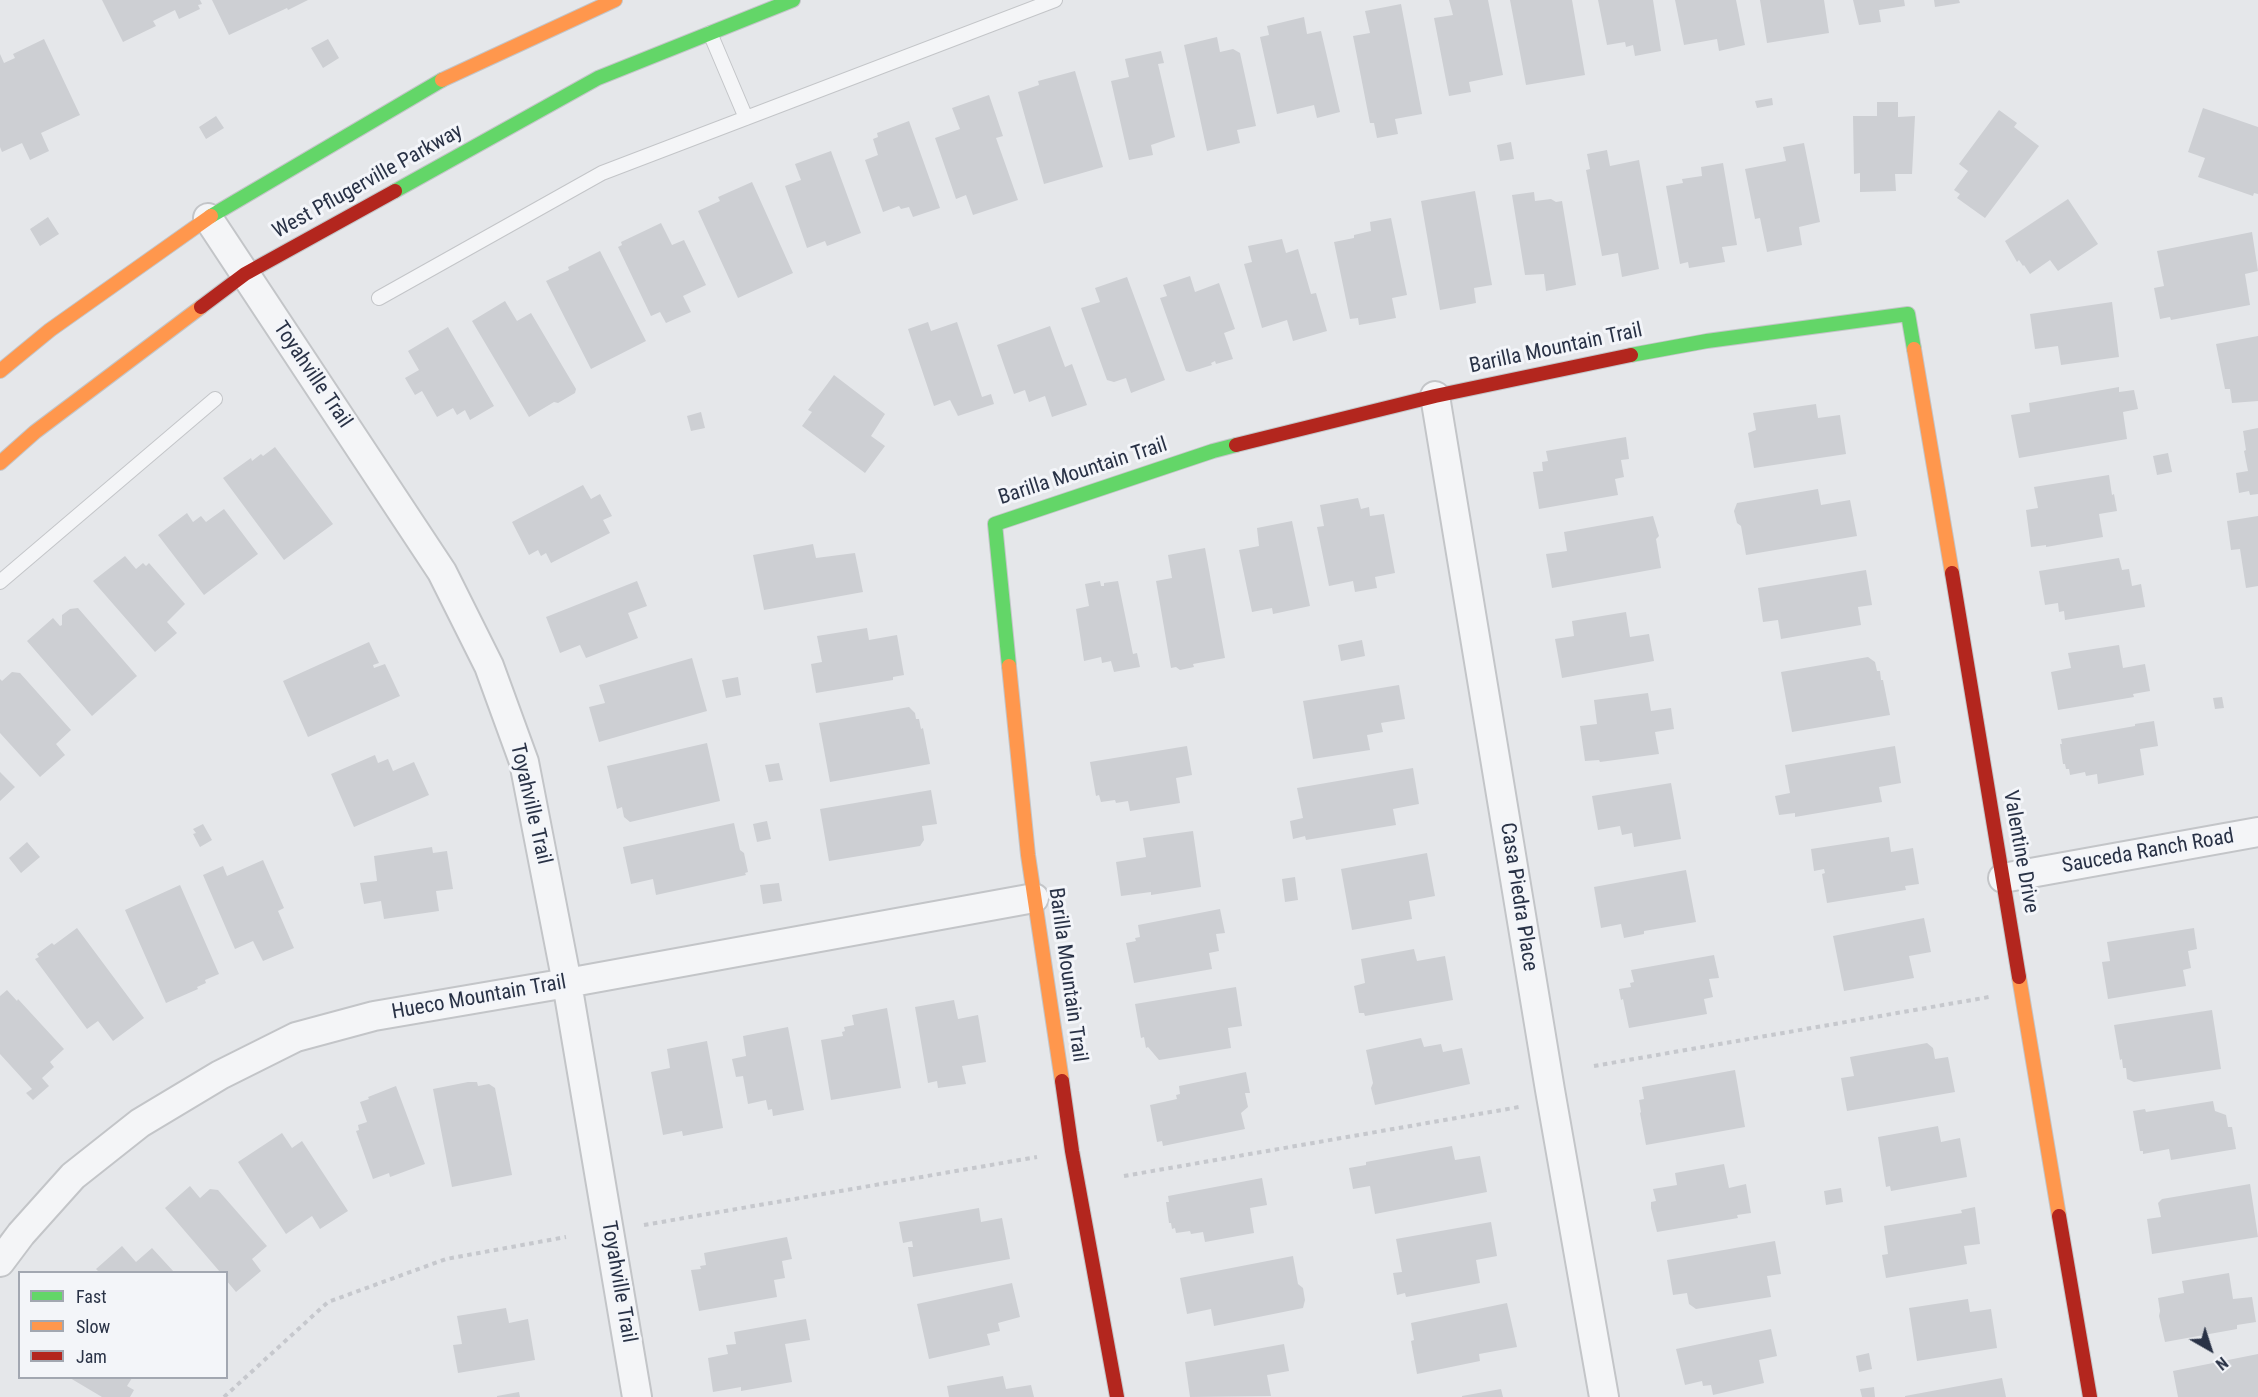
<!DOCTYPE html>
<html>
<head>
<meta charset="utf-8">
<style>
	body { margin:0 }
	#map { position:relative; width:2258px; height:1397px; overflow:hidden; background:#e5e7ea; font-family:"Roboto Condensed",sans-serif }
	canvas { display:block }
	.legend { position:absolute; left:18px; top:1271px; width:210px; height:108px; box-sizing:border-box; background:#f3f5f9; border:2px solid #a2a7b1; margin:0; padding:8px 10px; list-style:none; font-size:18px; color:#293246 }
	.legend li { display:flex; align-items:center; gap:12px; height:30px }
	.legend b { width:30px; border:2px solid #a2a7b1 }
	.north { position:absolute; left:2180px; top:1319px; width:60px; height:60px; -webkit-text-stroke:4px #f3f5f9; paint-order:stroke; rotate:141deg; font-size:16px; font-weight:700; line-height:24px; text-align:center; color:#293246 }
	.north::after { content:''; display:block; margin:auto; width:21px; height:27px; background:#293246; clip-path:polygon(50% 0,100% 100%,50% 72%,0 100%) }
</style>
</head>
<body>
<div id="map">
<canvas width="2258" height="1397"></canvas>
<ul class="legend">
<li><b style="height:8px;background:#63d668"></b>Fast</li>
<li><b style="height:8px;background:#ff974d"></b>Slow</li>
<li><b style="height:8px;background:#b3261e"></b>Jam</li>
</ul>
<div class="north">N</div>
</div>
<script>
const c = document.querySelector('canvas').getContext('2d');
c.lineJoin = 'round';
function fill(path, color) { c.fillStyle = color; c.fill(path, 'evenodd'); }
const poly = rows => new Path2D(rows.map(r => 'M' + r).join(''));
function strokePath(path, color, width, dash) { c.strokeStyle = color; c.lineWidth = width; c.lineCap = dash ? 'butt' : 'round'; c.setLineDash(dash || []); c.stroke(path); }
function write(font, color, halo, rows, align = 'center') {
  c.font = font + ' "Roboto Condensed",sans-serif'; c.lineWidth = 6; c.setLineDash([]); c.textBaseline = 'middle'; c.strokeStyle = halo; c.fillStyle = color; for (const [text, x, y, turn = 0] of rows) {
    c.save(); c.translate(x, y); c.rotate((+turn || 0) * Math.PI / 180); c.textAlign = isNaN(turn) ? turn : align; if (halo) c.strokeText(text, 0, 0); c.fillText(text, 0, 0); c.restore();
  }
}
fill(poly([
	[102,0,200,0,202,4,198,5,200,9,179,19,175,10,153,21,156,26,123,42],
	[212,0,308,0,288,10,287,8,229,35],
	[1449,0,1488,0,1503,75,1469,82,1471,92,1449,96,1434,18,1453,15],
	[1510,0,1572,0,1585,75,1526,85],
	[1598,0,1653,0,1661,51,1635,56,1633,45,1626,47,1625,42,1607,45],
	[1675,0,1736,0,1745,45,1719,51,1717,39,1684,45],
	[1760,0,1824,0,1829,33,1767,43],
	[1853,0,1904,0,1905,6,1879,10,1881,22,1859,25],
	[1934,0,1959,0,1960,3,1935,7],
	[1401,4,1422,114,1395,119,1398,134,1377,138,1374,123,1370,123,1353,36,1370,33,1365,11],
	[1304,17,1307,34,1321,31,1340,112,1317,118,1314,105,1277,114,1260,37,1269,35,1267,26],
	[1217,37,1220,52,1233,49,1240,53,1256,126,1237,130,1240,143,1207,151,1184,45],
	[44,39,80,115,41,133,49,151,30,160,22,143,2,152,0,147,0,54,4,63,15,58,13,54],
	[328,39,339,58,323,68,311,48],
	[1161,51,1164,63,1158,64,1175,137,1151,145,1153,155,1129,160,1111,81,1129,77,1125,59],
	[1075,71,1103,167,1044,184,1018,92,1039,85,1038,81],
	[989,95,1003,136,996,138,1018,200,973,215,966,195,956,199,935,138,960,129,952,108],
	[1772,98,1773,105,1757,108,1755,101],
	[1877,102,1898,102,1898,117,1915,116,1912,174,1895,174,1896,191,1860,192,1860,173,1854,174,1853,116,1877,116],
	[2203,108,2258,127,2258,194,2254,193,2253,196,2198,177,2205,158,2188,152],
	[1999,110,2017,123,2014,127,2039,146,1985,218,1957,198,1960,194,1954,190,1968,171,1959,164],
	[216,116,224,128,206,139,199,127],
	[909,121,940,208,913,217,909,207,901,209,899,206,883,212,865,160,878,155,873,139,878,137,877,133],
	[1511,142,1514,159,1500,161,1497,145],
	[1804,143,1820,222,1799,227,1802,245,1767,252,1760,218,1755,219,1745,169,1786,161,1783,147],
	[1607,150,1610,166,1639,160,1659,269,1622,277,1618,253,1602,256,1586,170,1590,169,1587,154],
	[831,151,861,233,827,246,825,241,807,248,785,186,801,180,795,164],
	[1723,163,1737,245,1722,247,1725,262,1689,268,1688,262,1680,264,1666,186,1683,183,1682,179,1702,176,1701,167],
	[752,182,793,273,738,298,698,211,720,201,718,197],
	[1475,191,1492,285,1474,288,1476,303,1440,310,1421,201],
	[1534,192,1535,201,1551,199,1556,202,1562,201,1576,285,1546,291,1544,274,1525,275,1512,195],
	[2068,199,2098,244,2058,271,2050,260,2030,274,2024,265,2023,266,2019,260,2017,262,2005,241],
	[48,217,59,234,40,246,30,229],
	[1391,218,1407,295,1392,298,1396,318,1359,325,1358,318,1350,319,1334,242,1354,238,1354,235,1371,231,1370,222],
	[661,223,672,245,684,240,706,285,683,296,691,312,666,323,660,312,651,316,618,247,622,245,621,242],
	[2252,232,2258,271,2245,274,2250,305,2171,320,2170,317,2160,319,2154,288,2164,286,2157,251],
	[1282,239,1286,253,1298,249,1311,294,1316,293,1327,331,1293,341,1287,320,1262,328,1244,264,1252,262,1248,246],
	[600,251,646,341,591,369,546,281,569,270,568,267],
	[1190,276,1195,292,1219,283,1235,329,1224,333,1233,359,1216,364,1215,361,1211,363,1212,365,1190,372,1186,371,1160,298,1167,296,1163,285],
	[1127,277,1165,380,1131,393,1126,378,1114,382,1107,380,1081,308,1100,302,1095,288],
	[505,301,517,321,531,313,576,389,575,393,558,403,554,402,529,417,472,321],
	[2112,302,2119,357,2061,365,2058,346,2035,349,2030,314],
	[928,322,931,331,957,322,982,397,991,394,994,404,958,416,950,400,934,406,908,329],
	[1050,326,1065,367,1072,364,1087,405,1052,417,1045,396,1029,402,1025,390,1014,394,997,345],
	[448,327,494,406,470,420,465,410,457,415,453,408,437,417,422,391,415,395,405,378,419,370,408,351],
	[2258,336,2258,401,2232,403,2230,389,2225,389,2216,344],
	[834,375,885,414,871,436,885,446,865,473,802,426,812,412,808,410],
	[2119,387,2119,392,2134,390,2138,409,2123,412,2127,439,2019,458,2011,415,2030,412,2029,403],
	[1816,404,1818,418,1840,415,1846,454,1754,468,1748,433,1756,430,1753,413],
	[701,412,705,428,691,431,687,416],
	[2258,428,2258,494,2250,495,2249,491,2239,493,2236,473,2248,471,2244,451,2246,450,2243,431],
	[1626,437,1629,459,1621,460,1624,477,1615,479,1618,495,1539,509,1533,472,1543,471,1542,462,1548,461,1546,451],
	[275,447,333,524,284,560,223,478,251,458,252,461,261,454,263,456],
	[2168,453,2172,472,2157,475,2153,456],
	[2109,475,2112,495,2114,494,2117,511,2099,514,2103,537,2046,547,2046,545,2031,547,2026,510,2038,508,2034,487],
	[583,485,591,499,600,494,612,516,603,520,610,533,551,563,546,553,541,556,538,550,529,555,512,522],
	[1818,489,1821,505,1850,500,1857,536,1746,555,1741,526,1737,523,1734,511,1737,503],
	[1358,498,1361,509,1369,507,1370,516,1384,514,1395,573,1375,577,1377,588,1355,592,1353,581,1329,586,1317,527,1324,526,1320,505],
	[224,509,258,554,204,595,158,535,187,513,193,522,201,516,206,522],
	[1653,516,1659,536,1656,539,1661,568,1552,588,1546,554,1567,551,1564,532],
	[2258,516,2258,586,2246,588,2240,549,2231,550,2227,521],
	[1292,521,1310,606,1273,614,1272,608,1252,612,1239,550,1259,546,1257,528],
	[813,544,816,558,855,553,863,592,764,610,753,555],
	[1205,548,1225,658,1193,664,1194,667,1180,670,1176,667,1171,668,1156,581,1172,578,1168,555],
	[125,556,136,569,143,563,146,566,149,563,185,604,167,622,177,633,155,652,93,581],
	[2119,558,2122,570,2129,569,2132,586,2141,584,2145,607,2065,620,2064,611,2059,612,2058,603,2045,605,2039,571],
	[1866,570,1872,605,1858,607,1861,625,1781,639,1778,620,1763,622,1758,588],
	[637,581,647,606,628,613,638,638,586,658,580,645,560,653,546,617],
	[1100,581,1101,586,1104,586,1104,583,1118,581,1133,654,1137,653,1140,667,1114,672,1111,661,1102,663,1101,657,1084,661,1076,609,1089,606,1085,584],
	[78,608,137,676,92,716,27,641,53,618,60,626,62,625,62,615,70,609],
	[1626,612,1630,637,1649,634,1654,661,1562,678,1555,639,1574,636,1572,621],
	[867,628,869,640,897,635,904,675,893,677,893,680,816,693,811,664,822,662,817,636],
	[1362,640,1365,656,1341,661,1338,645],
	[369,642,379,663,373,665,374,668,385,664,400,696,308,737,283,681],
	[2119,645,2123,668,2145,664,2150,691,2133,694,2134,697,2058,710,2051,672,2071,668,2068,653],
	[1868,657,1875,662,1877,671,1880,671,1881,680,1883,680,1890,715,1792,732,1781,672],
	[692,658,707,711,599,742,589,707,605,703,599,685],
	[12,672,20,673,71,730,56,744,65,755,40,777,0,733,0,679,2,681],
	[738,677,741,695,726,698,722,680],
	[1399,685,1405,719,1381,723,1383,732,1367,735,1370,750,1313,759,1303,701],
	[1648,693,1651,711,1671,708,1674,729,1655,732,1659,754,1600,762,1599,760,1585,761,1580,726,1597,724,1594,700],
	[2222,697,2224,708,2215,709,2213,698],
	[909,707,915,713,916,719,919,719,921,729,923,728,930,764,830,782,819,723],
	[2154,721,2158,746,2140,749,2144,775,2098,784,2097,774,2086,776,2085,772,2070,775,2069,769,2066,769,2065,764,2063,764,2060,744,2062,744,2061,739,2135,726,2135,724],
	[707,743,720,801,630,822,624,817,622,807,617,809,607,766],
	[1187,746,1192,775,1176,778,1180,803,1130,811,1128,801,1116,803,1115,800,1101,802,1099,795,1096,796,1090,762],
	[1895,746,1901,783,1879,787,1882,802,1795,817,1795,813,1779,815,1775,796,1790,793,1785,765],
	[375,755,378,763,388,759,393,771,414,762,429,795,354,827,331,774],
	[779,763,783,780,769,782,765,765],
	[1413,768,1419,804,1393,809,1396,825,1306,840,1305,836,1293,839,1290,821,1303,818,1297,788],
	[0,772,15,787,0,801],
	[1671,783,1681,839,1634,847,1632,833,1622,835,1620,826,1598,830,1592,796],
	[931,790,937,824,922,826,924,840,920,846,829,861,820,809],
	[767,821,771,839,757,842,753,824],
	[734,823,740,850,744,853,748,872,745,873,746,875,656,895,653,879,631,884,623,847],
	[203,824,212,840,200,847,193,834,196,833,193,829],
	[1193,831,1201,887,1151,895,1151,892,1121,896,1116,862,1146,857,1143,838],
	[1889,837,1891,852,1913,848,1919,884,1905,886,1906,890,1827,903,1822,874,1825,873,1824,869,1814,871,1811,849],
	[27,842,40,857,21,873,9,858],
	[432,847,433,853,447,851,453,889,436,891,439,911,384,919,381,901,364,904,360,883,377,881,374,856],
	[1427,853,1435,896,1409,901,1412,919,1352,930,1341,869],
	[263,860,284,908,278,911,294,948,263,961,253,941,235,949,203,875,223,866,227,876],
	[1686,870,1696,922,1644,931,1644,934,1624,938,1621,924,1601,928,1594,887],
	[1295,877,1298,900,1285,902,1282,879],
	[779,883,782,901,763,904,760,885],
	[180,885,219,974,205,980,206,983,197,987,198,989,166,1003,125,910],
	[1220,909,1225,933,1216,934,1219,951,1209,953,1212,969,1134,983,1126,943,1136,941,1135,938,1140,937,1138,925],
	[1924,918,1931,952,1909,956,1914,978,1844,991,1833,936],
	[77,928,144,1018,113,1041,98,1021,87,1029,35,959,39,957,37,954,52,943,54,945],
	[2194,928,2197,949,2188,951,2191,968,2183,970,2186,986,2108,999,2102,962,2110,961,2107,942],
	[1414,949,1417,961,1445,956,1453,1000,1365,1016,1364,1013,1359,1013,1354,986,1365,983,1361,959],
	[1714,955,1719,978,1709,979,1713,997,1704,999,1707,1014,1629,1028,1623,999,1621,1000,1619,989,1631,987,1630,983,1634,982,1631,970],
	[1236,987,1242,1026,1228,1028,1231,1048,1159,1060,1148,1047,1146,1048,1144,1037,1141,1038,1135,1004],
	[7,990,17,1001,18,999,64,1049,50,1062,54,1067,42,1078,49,1086,33,1100,26,1093,32,1089,0,1054,0,996],
	[954,1000,958,1019,978,1015,986,1062,962,1066,966,1084,938,1088,937,1081,928,1083,915,1007],
	[887,1008,901,1088,831,1100,821,1040,843,1036,842,1032,845,1031,844,1027,854,1025,852,1015],
	[2212,1010,2221,1069,2134,1082,2127,1079,2126,1068,2123,1068,2122,1059,2120,1060,2114,1025],
	[788,1027,804,1110,773,1116,772,1109,768,1110,766,1100,748,1104,743,1076,736,1077,732,1059,746,1056,743,1036],
	[1421,1038,1424,1047,1441,1044,1443,1052,1462,1048,1470,1084,1375,1105,1371,1088,1373,1083,1366,1050],
	[707,1041,723,1128,683,1136,682,1131,663,1135,651,1072,670,1068,667,1049],
	[1927,1043,1933,1048,1935,1059,1948,1057,1955,1092,1847,1111,1841,1078,1854,1076,1850,1057],
	[1735,1070,1745,1127,1646,1145,1640,1113,1641,1112,1639,1100,1644,1099,1642,1087],
	[1246,1072,1250,1093,1245,1093,1248,1107,1241,1113,1245,1129,1163,1146,1162,1141,1157,1142,1150,1105,1177,1099,1176,1095,1180,1094,1179,1086],
	[468,1082,477,1082,478,1086,489,1084,495,1088,512,1175,452,1187,433,1089],
	[396,1086,425,1164,390,1177,389,1173,373,1179,356,1131,359,1130,358,1125,367,1122,360,1102,369,1099,368,1097],
	[2213,1101,2215,1111,2226,1115,2228,1127,2232,1127,2236,1149,2171,1160,2169,1149,2143,1154,2143,1151,2140,1151,2133,1111,2145,1109,2146,1112],
	[1938,1126,1941,1142,1960,1138,1967,1177,1891,1191,1890,1186,1886,1187,1878,1137],
	[282,1133,292,1148,302,1141,348,1211,320,1229,312,1216,286,1234,238,1162],
	[1452,1146,1455,1160,1480,1156,1487,1192,1375,1214,1370,1186,1353,1189,1349,1168,1366,1165,1366,1162],
	[1724,1164,1729,1188,1746,1184,1751,1213,1737,1215,1738,1218,1657,1232,1651,1208,1651,1202,1656,1201,1653,1189,1677,1185,1675,1173],
	[1262,1178,1267,1205,1250,1208,1254,1233,1205,1242,1203,1232,1191,1234,1190,1231,1176,1233,1175,1228,1172,1229,1171,1223,1169,1223,1166,1202,1169,1202,1168,1196],
	[2250,1184,2258,1237,2152,1254,2147,1219,2161,1217,2158,1203,2162,1199],
	[190,1186,200,1198,210,1189,218,1190,267,1246,252,1259,261,1271,236,1292,226,1280,226,1272,220,1272,165,1208],
	[1841,1188,1843,1202,1826,1205,1824,1191],
	[1975,1207,1980,1244,1964,1246,1967,1264,1886,1278,1882,1255,1888,1254,1884,1226,1962,1213,1961,1210],
	[979,1208,981,1222,1002,1218,1010,1259,913,1277,908,1247,913,1247,912,1241,903,1243,899,1222],
	[1491,1222,1497,1256,1476,1260,1480,1283,1406,1297,1405,1293,1397,1295,1393,1273,1402,1272,1396,1239],
	[787,1237,792,1259,782,1261,785,1278,774,1280,777,1297,699,1311,691,1270,701,1269,700,1266,706,1265,704,1253],
	[1775,1241,1781,1274,1767,1276,1771,1297,1696,1309,1689,1304,1687,1293,1673,1295,1667,1260],
	[122,1246,136,1262,152,1248,174,1272,99,1272,96,1269],
	[1293,1256,1298,1284,1303,1288,1305,1300,1303,1308,1214,1326,1211,1309,1187,1314,1180,1278],
	[2229,1273,2233,1299,2252,1297,2256,1322,2237,1325,2237,1329,2165,1342,2159,1316,2160,1311,2158,1298,2184,1293,2182,1281],
	[1012,1283,1020,1317,998,1323,1000,1331,987,1334,990,1345,929,1359,917,1304],
	[1968,1299,1970,1312,1991,1309,1997,1348,1917,1361,1909,1308],
	[1507,1303,1517,1347,1479,1354,1480,1361,1417,1374,1411,1341,1414,1340,1411,1323],
	[506,1308,509,1323,528,1319,535,1360,458,1373,453,1345,462,1344,457,1316],
	[806,1319,810,1340,785,1344,792,1382,741,1391,741,1387,713,1392,708,1358,728,1354,726,1345,736,1344,734,1332],
	[1771,1329,1777,1356,1759,1360,1764,1383,1713,1395,1711,1385,1703,1386,1702,1381,1685,1385,1676,1349],
	[1284,1344,1289,1371,1267,1375,1271,1396,1190,1397,1185,1362],
	[1869,1353,1872,1369,1859,1372,1856,1356],
	[2258,1354,2258,1397,2178,1397,2173,1371],
	[1003,1376,1006,1389,1031,1385,1034,1397,949,1397,947,1386],
	[70,1378,132,1378,127,1386,134,1390,130,1397,102,1397],
	[2002,1378,2006,1397,1905,1397,1905,1396],
	[1874,1387,1875,1397,1862,1397,1860,1389],
	[1501,1389,1503,1397,1462,1397,1462,1396],
	[519,1392,520,1397,497,1397,497,1396]
]), '#cdcfd3');
const lane = poly([
	[710,33,746,118],
	[379,298,602,173,1055,0],
	[0,582,215,399]
]);
const street = poly([
	[208,218,442,572,489,666,524,762,567,983,637,1397],
	[1435,396,1550,1090,1604,1397],
	[2003,878,2258,832],
	[0,1262,21,1234,73,1176,140,1123,220,1075,296,1037,374,1016,567,983,1034,898]
]);
const fast = poly([
	[395,191,598,78,793,0],
	[211,216,442,80],
	[1631,355,1707,341,1908,314,1914,349],
	[1009,666,995,524,1213,451,1236,445]
]);
const slow = poly([
	[442,80,615,0],
	[1914,349,1952,573],
	[0,371,50,330,211,216],
	[0,463,35,432,201,307],
	[1009,666,1028,855,1062,1081],
	[2019,977,2059,1216]
]);
const jam = poly([
	[201,307,245,274,395,191],
	[1236,445,1435,396,1631,355],
	[1952,573,2019,977],
	[1062,1081,1072,1151,1117,1397],
	[2059,1216,2090,1397]
]);
strokePath(lane, '#c3c5c8', 16);
strokePath(street, '#c3c5c8', 32);
strokePath(fast, '#c3c5c8', 16);
strokePath(slow, '#c3c5c8', 16);
strokePath(jam, '#c3c5c8', 16);
strokePath(poly([
	[1594,1066,1989,997],
	[1124,1176,1519,1107],
	[644,1225,1037,1157],
	[224,1397,328,1302,446,1259,566,1237]
]), '#c6c8cd', 4, [4.5, 4.5]);
strokePath(lane, '#f4f5f7', 14);
strokePath(street, '#f4f5f7', 28);
strokePath(fast, '#63d668', 14);
strokePath(slow, '#ff974d', 14);
strokePath(jam, '#b3261e', 14);
write('21px', '#293246', '#f3f5f9', [
	["West Pflugerville Parkway",368,182,-29],
	["Barilla Mountain Trail",1556,349,-12],
	["Toyahville Trail",312,375,56],
	["Barilla Mountain Trail",1083,472,-18],
	["Toyahville Trail",530,804,77],
	["Valentine Drive",2020,852,80],
	["Sauceda Ranch Road",2148,852,-10],
	["Casa Piedra Place",1518,897,81],
	["Barilla Mountain Trail",1067,975,82],
	["Hueco Mountain Trail",479,998,-10],
	["Toyahville Trail",618,1282,80]
]);
</script>
</body>
</html>
